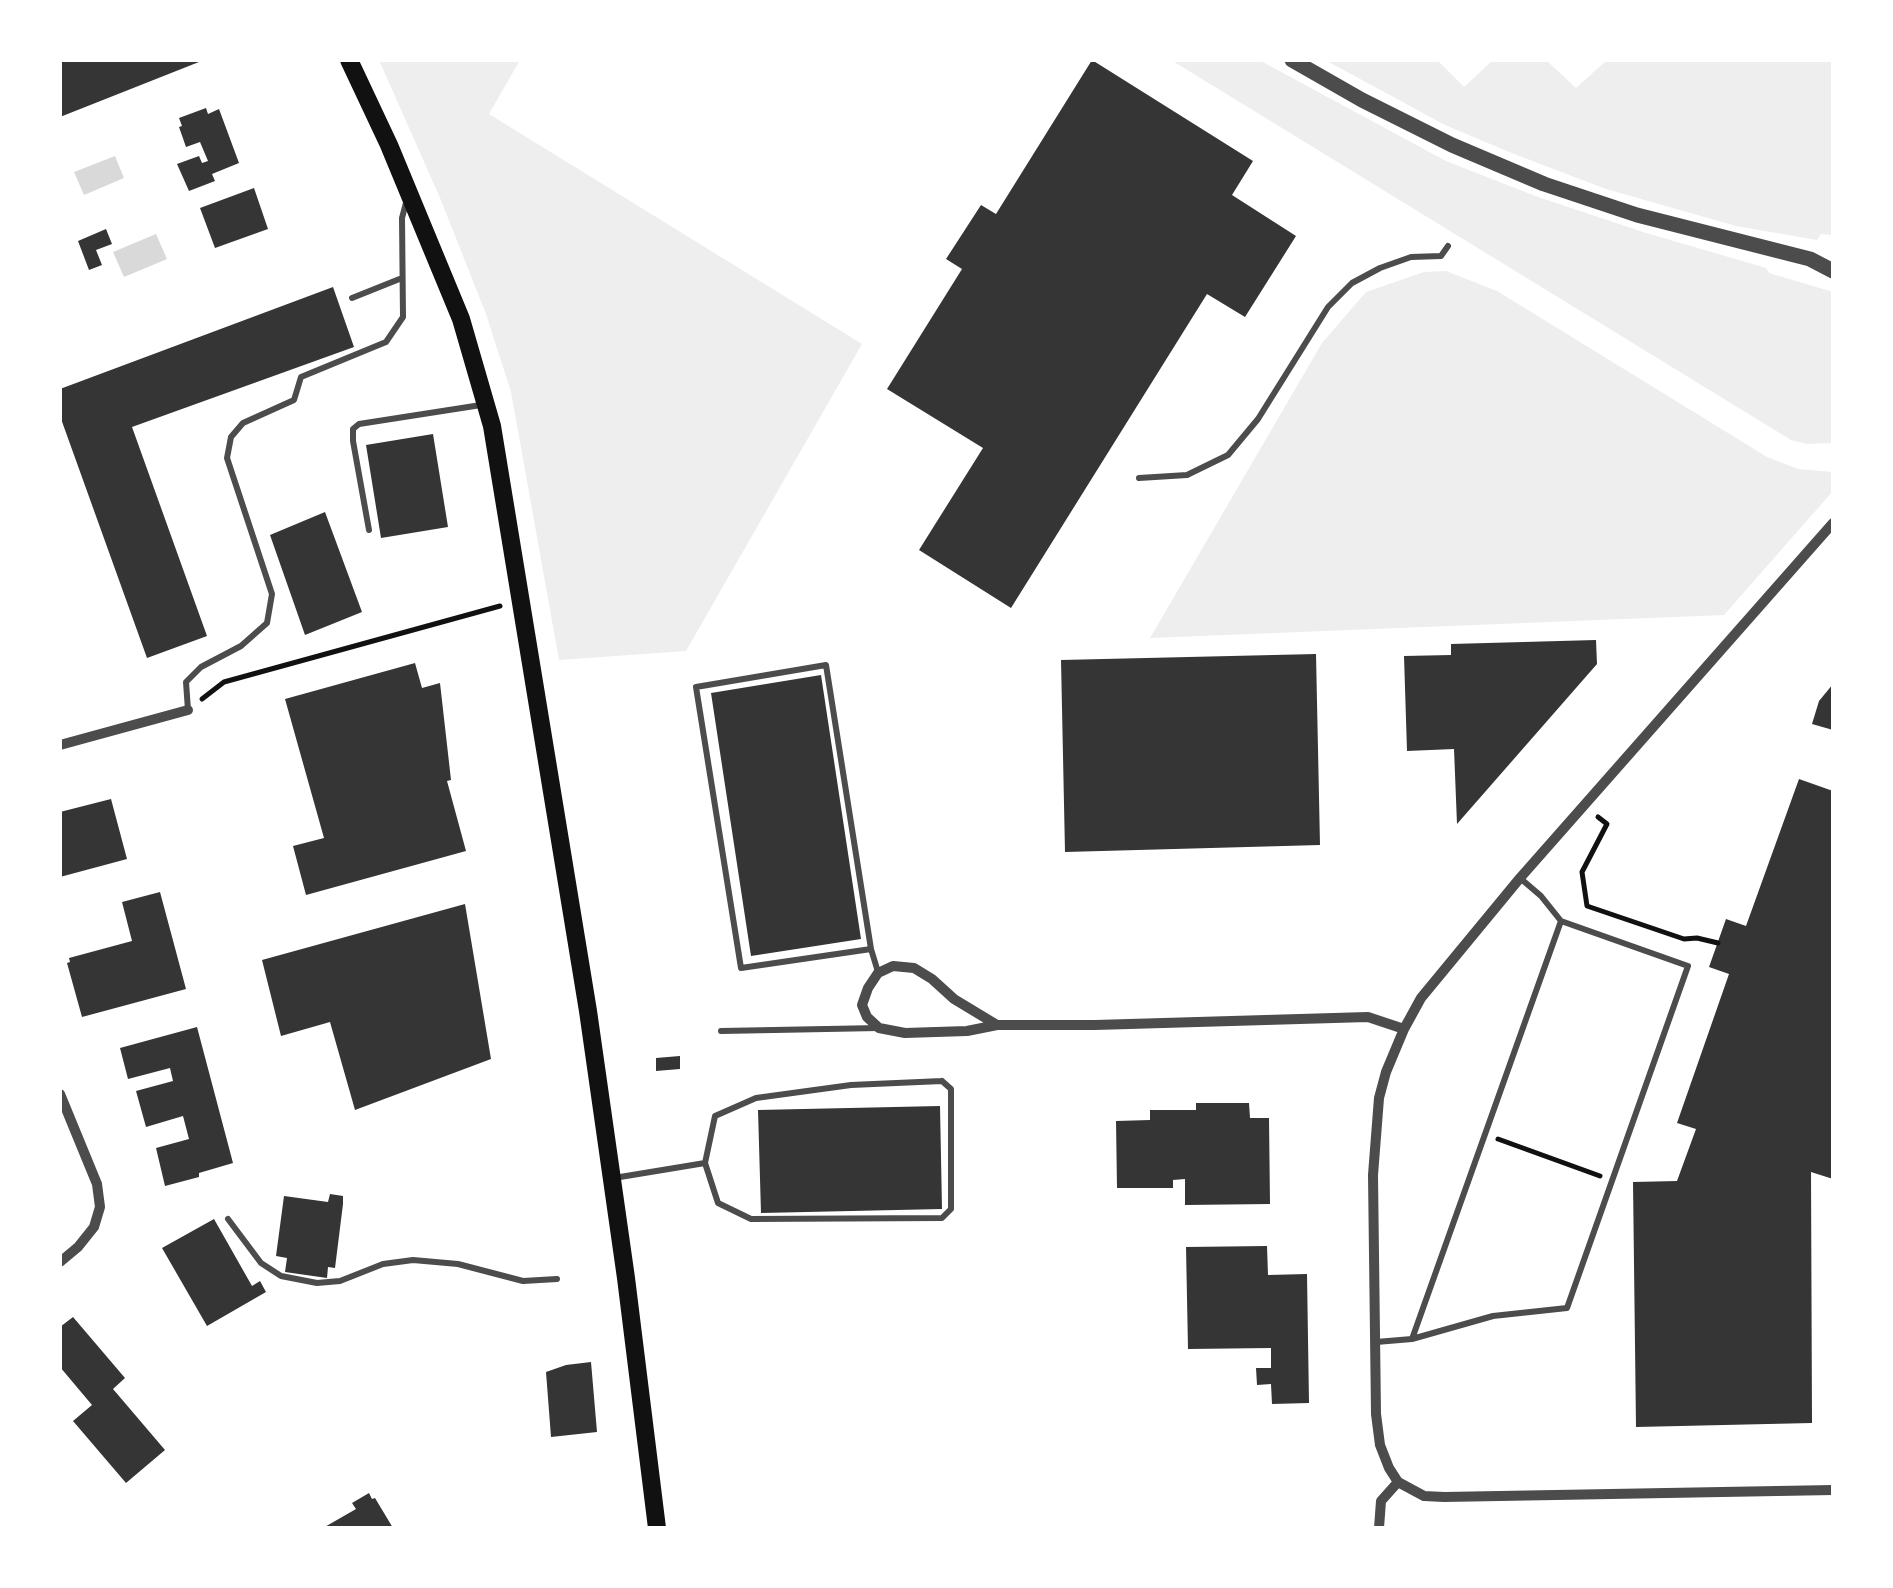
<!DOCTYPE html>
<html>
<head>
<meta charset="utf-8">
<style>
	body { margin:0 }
	#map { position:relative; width:1893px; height:1588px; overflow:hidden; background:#fff; font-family:"Libre Baskerville",serif }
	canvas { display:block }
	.frame { position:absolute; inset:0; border:62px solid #fff; pointer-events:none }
</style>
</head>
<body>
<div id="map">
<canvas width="1893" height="1588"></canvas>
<div class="frame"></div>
</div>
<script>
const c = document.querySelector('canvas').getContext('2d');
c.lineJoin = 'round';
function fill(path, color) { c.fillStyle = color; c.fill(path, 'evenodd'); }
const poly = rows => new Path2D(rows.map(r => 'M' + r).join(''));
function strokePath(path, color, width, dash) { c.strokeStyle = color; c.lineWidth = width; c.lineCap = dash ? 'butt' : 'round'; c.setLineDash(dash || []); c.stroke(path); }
fill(poly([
	[379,60,520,60,489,114,862,344,686,651,559,660,511,392,486,314,440,198],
	[1171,60,1259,60,1446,161,1538,197,1643,232,1766,268,1769,273,1833,292,1833,443,1807,444,1791,440],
	[1325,60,1437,60,1464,87,1493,60,1546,60,1576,88,1607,60,1833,60,1833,235,1821,234,1817,240,1736,226,1606,189,1509,152,1445,125],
	[1446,271,1497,291,1767,457,1798,469,1833,472,1833,491,1724,615,1150,638,1322,343,1366,292,1424,272]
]), '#eee');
fill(poly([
	[115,156,124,178,84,195,74,172],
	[156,234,167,259,124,277,113,252]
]), '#d9d9d9');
fill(poly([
	[60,60,204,60,60,117],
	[1092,60,1253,161,1232,195,1296,236,1245,317,1207,294,1011,608,919,550,983,448,887,389,962,269,946,259,981,205,996,214],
	[206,108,208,114,219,109,239,163,212,174,215,181,189,191,177,164,199,156,202,163,208,161,200,142,186,147,179,127,182,126,179,118],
	[254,188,268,229,215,248,200,208],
	[106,229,112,244,96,250,102,265,89,270,78,241],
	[333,287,354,347,132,427,207,636,147,658,60,416,60,389],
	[433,434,448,527,381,538,366,445],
	[325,512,362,612,305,635,270,535],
	[1596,640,1597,664,1457,824,1454,749,1407,751,1404,656,1451,655,1451,644],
	[1316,654,1320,845,1065,852,1061,660],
	[415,663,422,688,440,683,451,780,447,781,466,851,306,895,293,846,324,838,285,699],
	[821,675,861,939,751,956,711,693],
	[1833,684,1833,730,1812,724,1819,701],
	[1799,779,1833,791,1833,1179,1811,1172,1812,1423,1636,1427,1633,1182,1677,1181,1696,1129,1677,1123,1729,974,1709,967,1726,919,1746,926],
	[111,799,127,859,60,877,60,812],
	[160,892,186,989,82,1017,67,963,70,962,69,958,132,941,122,902],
	[465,904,491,1059,355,1110,330,1022,281,1036,262,960],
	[197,1027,233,1163,199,1173,199,1177,165,1186,156,1148,189,1139,183,1116,146,1127,136,1091,173,1081,170,1068,128,1079,120,1048],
	[680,1056,680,1069,656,1071,656,1058],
	[1196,1103,1249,1103,1250,1118,1269,1118,1270,1204,1185,1205,1185,1179,1173,1180,1173,1188,1117,1188,1116,1121,1150,1120,1150,1110,1196,1110],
	[940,1106,942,1209,761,1213,758,1110],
	[330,1194,343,1196,343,1204,335,1268,328,1267,327,1278,285,1272,287,1258,276,1256,284,1196,328,1202],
	[214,1219,252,1286,260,1281,266,1292,207,1326,162,1248],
	[1267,1246,1268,1275,1307,1274,1309,1403,1272,1404,1271,1384,1257,1385,1256,1368,1271,1368,1271,1348,1188,1349,1186,1247],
	[73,1317,125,1378,113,1389,165,1450,126,1483,73,1421,92,1405,60,1367,60,1327],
	[591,1362,597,1432,551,1437,546,1372,566,1365],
	[369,1493,372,1499,375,1498,393,1528,323,1528,356,1509,352,1503]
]), '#353535');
strokePath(poly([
	[202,699,224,682,500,606],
	[1598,817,1607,824,1582,872,1587,906,1684,939,1697,938,1718,943],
	[1498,1139,1600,1176]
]), '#111', 5);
strokePath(poly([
	[352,298,402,278],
	[1139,478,1187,475,1228,455,1258,419,1328,307,1352,283,1380,268,1411,257,1441,256,1448,246],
	[369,530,353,441,353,429,359,424,481,405],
	[188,710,186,682,201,667,241,646,267,623,272,594,227,458,231,437,243,423,294,400,301,377,386,342,403,317,402,218,407,199],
	[871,949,741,968,696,687,826,665,871,949,878,972],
	[721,1031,879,1028],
	[942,1081,951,1089,951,1209,942,1218,751,1219,718,1203,705,1163,715,1116,756,1098,851,1085,942,1081],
	[614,1178,705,1163],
	[228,1219,261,1263,281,1276,317,1283,340,1281,383,1264,413,1260,458,1264,523,1281,557,1279],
	[1412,1339,1561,921,1541,896,1520,878],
	[1376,1342,1412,1339,1493,1316,1567,1308,1688,966,1561,921]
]), '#4c4c4c', 6);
strokePath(poly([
	[1833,523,1520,878,1421,998,1404,1029,1386,1072,1379,1098,1373,1175,1376,1414,1380,1445,1389,1468,1398,1482,1424,1496,1444,1497,1833,1490],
	[60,745,188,710],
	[997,1025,967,1031,905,1033,879,1028,867,1017,862,1005,868,988,878,973,893,966,914,968,932,979,954,999,997,1025,1095,1025,1368,1017,1404,1029],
	[60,1094,97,1184,100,1207,94,1227,78,1247,60,1262],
	[1379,1528,1381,1501,1398,1482]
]), '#4c4c4c', 10);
strokePath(poly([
	[1292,60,1362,100,1452,145,1544,184,1637,215,1810,259,1833,271]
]), '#4c4c4c', 15);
strokePath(poly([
	[349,60,389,145,461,319,492,426,588,1011,626,1278,657,1528]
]), '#111', 18);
</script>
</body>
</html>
